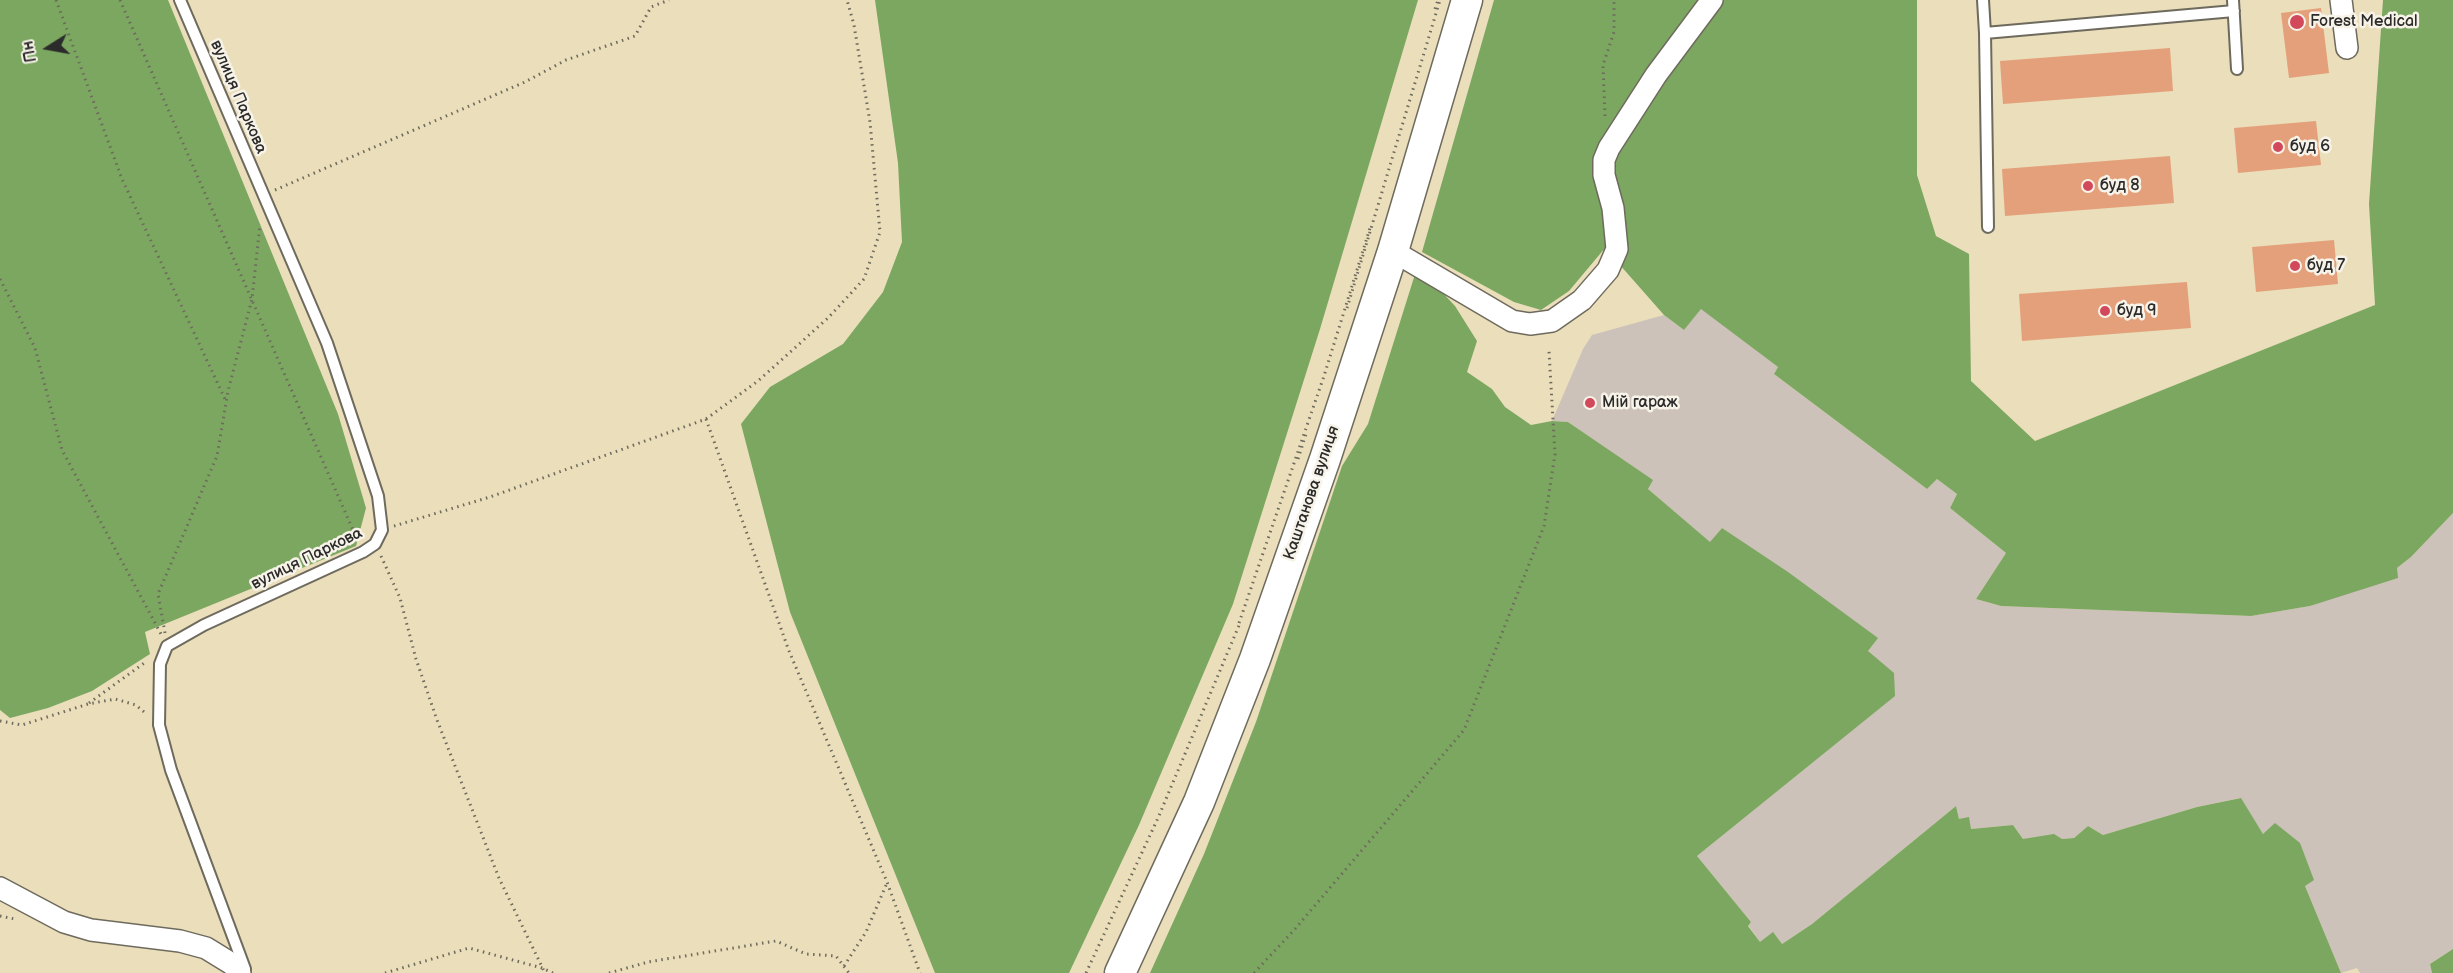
<!DOCTYPE html>
<html>
<head>
<meta charset="utf-8">
<style>
	body { margin:0 }
	#map { position:relative; width:2453px; height:973px; overflow:hidden; background:#eadebb; font-family:"Balsamiq Sans",sans-serif }
	canvas { display:block }
	.north { position:absolute; left:18px; top:18px; width:60px; height:60px; -webkit-text-stroke:4px #f7f3e8; paint-order:stroke; rotate:259deg; font-size:16px; font-weight:700; line-height:24px; text-align:center; color:#2b2b2b }
	.north::after { content:''; display:block; margin:auto; width:21px; height:27px; background:#2b2b2b; clip-path:polygon(50% 0,100% 100%,50% 72%,0 100%) }
</style>
</head>
<body>
<div id="map">
<canvas width="2453" height="973"></canvas>
<div class="north">Пн</div>
</div>
<script>
const c = document.querySelector('canvas').getContext('2d');
c.lineJoin = 'round';
function fill(path, color) { c.fillStyle = color; c.fill(path, 'evenodd'); }
const poly = rows => new Path2D(rows.map(r => 'M' + r).join(''));
function strokePath(path, color, width, dash) { c.strokeStyle = color; c.lineWidth = width; c.lineCap = dash ? 'butt' : 'round'; c.setLineDash(dash || []); c.stroke(path); }
function write(font, color, halo, rows, align = 'center') {
  c.font = font + ' "Balsamiq Sans",sans-serif'; c.lineWidth = 5; c.setLineDash([]); c.textBaseline = 'middle'; c.strokeStyle = halo; c.fillStyle = color; for (const [text, x, y, turn = 0] of rows) {
    c.save(); c.translate(x, y); c.rotate((+turn || 0) * Math.PI / 180); c.textAlign = isNaN(turn) ? turn : align; if (halo) c.strokeText(text, 0, 0); c.fillText(text, 0, 0); c.restore();
  }
}
fill(poly([
	[1701,308,1778,367,1774,374,1927,489,1937,479,1957,494,1950,508,2006,553,1976,599,2001,606,2251,616,2310,606,2397,568,2411,557,2453,513,2453,949,2430,964,2432,973,2360,973,2357,968,2341,973,2305,886,2263,834,2240,798,2197,807,2103,835,2088,826,2074,838,2062,839,2023,839,2013,825,1971,829,1959,819,1956,806,1812,924,1782,944,1760,942,1748,925,1751,922,1697,856,1894,696,1868,651,1877,638,1722,528,1710,543,1648,489,1652,480,1568,422,1552,421,1583,349,1592,335,1664,315,1684,330]
]), '#ccc2b9');
fill(poly([
	[0,0,168,0,338,414,366,508,356,546,145,632,150,654,92,691,48,708,10,718,0,710],
	[875,0,1418,0,1320,329,1233,604,1139,825,1069,973,935,973,790,612,741,424,770,387,843,344,883,292,902,242,898,163],
	[1494,0,1917,0,1917,175,1936,236,1969,254,1971,381,2035,441,2375,305,2369,204,2383,0,2453,0,2453,513,2411,557,2397,568,2398,578,2310,606,2251,616,2001,606,1976,599,2006,553,1950,508,1957,494,1937,479,1927,489,1774,374,1778,367,1701,309,1684,330,1664,315,1605,248,1569,291,1541,310,1514,302,1422,252],
	[1416,271,1424,282,1440,290,1455,306,1477,341,1467,372,1492,389,1505,407,1531,425,1552,421,1568,422,1653,480,1648,489,1710,542,1722,528,1788,572,1878,638,1868,651,1894,673,1895,696,1697,856,1751,922,1748,926,1760,942,1773,932,1782,944,1812,924,1956,806,1959,819,1969,817,1971,829,2013,825,2023,839,2054,834,2062,839,2074,838,2088,826,2103,835,2197,807,2241,798,2263,834,2275,823,2300,843,2314,880,2305,886,2341,973,1150,973,1204,854,1256,722,1342,466,1368,424],
	[2453,949,2453,973,2432,973,2430,964]
]), '#7ba760');
fill(poly([
	[2321,8,2329,73,2289,78,2281,13],
	[2170,48,2173,91,2003,104,2000,61],
	[2316,121,2321,165,2238,173,2234,128],
	[2170,156,2174,203,2005,216,2002,169],
	[2334,240,2338,284,2256,292,2252,247],
	[2187,282,2191,328,2022,341,2019,294]
]), '#e4a07a');
const service = poly([
	[180,0,327,343,378,496,382,530,375,544,363,552,204,625,167,646,160,664,159,725,171,770,245,969],
	[1983,0,1985,33,1988,227],
	[2233,0,2237,69],
	[1985,33,2234,11]
]);
const minor = poly([
	[2341,0,2347,48],
	[1393,251,1512,321,1530,324,1552,321,1582,300,1608,270,1617,249,1613,208,1604,175,1604,160,1609,148,1656,75,1712,0],
	[0,888,64,922,91,930,180,941,206,948,232,964,240,973]
]);
const secondary = poly([
	[1120,973,1199,802,1255,659,1325,459,1393,251,1467,0]
]);
strokePath(service, '#6e6a5d', 14);
strokePath(minor, '#6e6a5d', 24);
strokePath(secondary, '#6e6a5d', 33);
strokePath(poly([
	[56,0,122,179,225,399],
	[120,0,357,539],
	[1435,9,1438,0],
	[1605,116,1603,65,1614,32,1614,0],
	[275,190,525,82,566,60,635,36,651,7,669,0],
	[0,279,35,348,62,450,161,634],
	[1347,308,1440,0],
	[706,419,789,651,887,882,920,973],
	[1298,459,1306,434],
	[394,526,490,497,706,419,758,381,828,318,864,279,880,232,870,122,854,25,847,0],
	[381,556,400,598,416,659,437,720,499,878,545,973],
	[1239,623,1324,376,1370,228],
	[165,633,158,594,217,456,228,391,252,299,260,224],
	[89,703,147,661],
	[0,721,22,725,88,704,115,699,136,705,144,712],
	[0,916,15,919],
	[844,966,866,932,887,883],
	[385,973,469,948,542,968,553,973],
	[609,973,648,962,776,941,806,954,836,956,849,973],
	[1086,973,1158,818,1240,623],
	[1254,973,1295,929,1464,730,1544,526,1555,454,1549,351]
]), '#6e6a5d', 3, [1.5, 4.5]);
strokePath(service, '#fff', 10);
strokePath(minor, '#fff', 21);
strokePath(secondary, '#fff', 30);
for (const [x, y, r, color] of [
	[2297,22,8,"#d1495b"],
	[2278,147,6,"#d1495b"],
	[2088,186,6,"#d1495b"],
	[2295,266,6,"#d1495b"],
	[2105,311,6,"#d1495b"],
	[1590,403,6,"#d1495b"]
]) { const dot = new Path2D(); dot.arc(x, y, r, 0, 2 * Math.PI); c.fillStyle = color; c.fill(dot); strokePath(dot, '#f7f3e8', 2); }
write('16px', '#2b2b2b', '#f7f3e8', [
	["Forest Medical",2310,22],
	["буд 6",2290,147],
	["буд 8",2100,186],
	["буд 7",2307,266],
	["буд 9",2117,311],
	["Мій гараж",1602,403]
], 'left');
write('16px', '#2b2b2b', '#f7f3e8', [
	["вулиця Паркова",238,97,67],
	["Каштанова вулиця",1312,493,-71],
	["вулиця Паркова",307,559,-26]
]);
</script>
</body>
</html>
